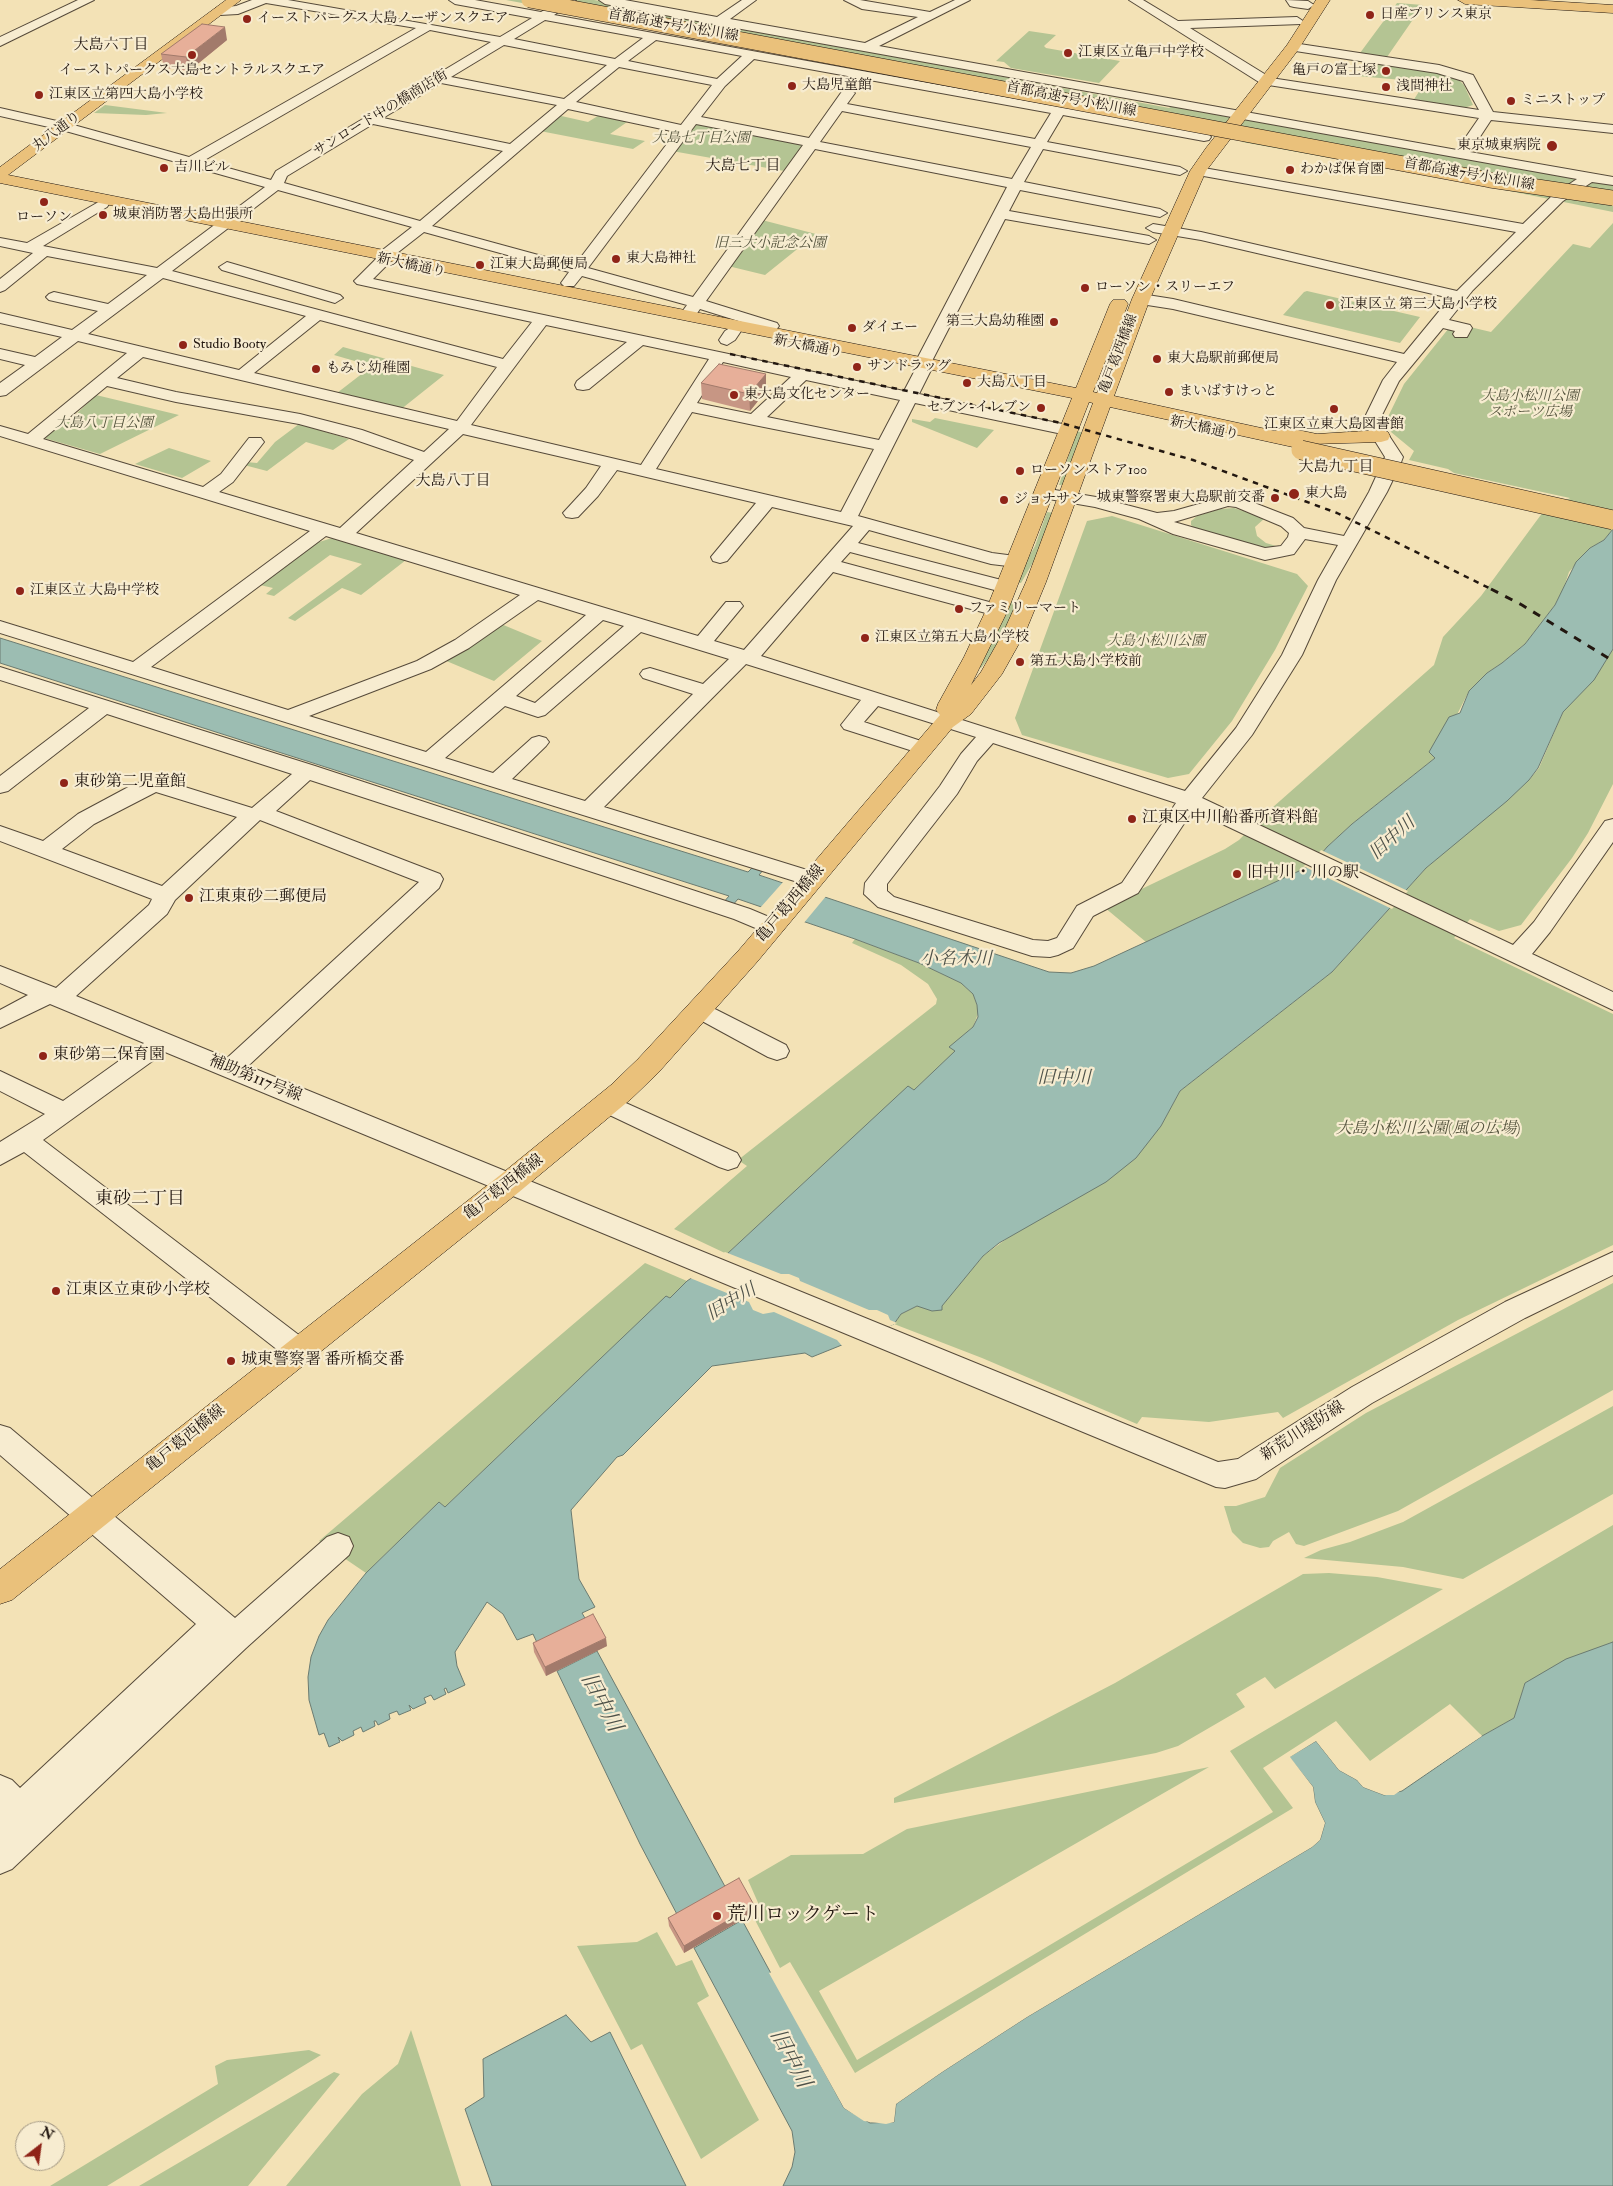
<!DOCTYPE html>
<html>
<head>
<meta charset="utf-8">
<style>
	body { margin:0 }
	#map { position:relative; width:1613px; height:2186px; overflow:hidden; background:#f3e2b6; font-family:"IM FELL Double Pica",serif }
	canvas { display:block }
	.north { position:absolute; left:15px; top:2121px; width:50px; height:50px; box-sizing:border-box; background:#f7ecd0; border:1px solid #a29783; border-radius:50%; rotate:30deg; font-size:14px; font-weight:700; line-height:20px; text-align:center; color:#221710 }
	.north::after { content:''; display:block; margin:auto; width:18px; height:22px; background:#8f2418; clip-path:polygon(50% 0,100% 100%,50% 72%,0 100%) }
</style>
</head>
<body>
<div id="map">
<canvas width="1613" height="2186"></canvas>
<div class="north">N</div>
</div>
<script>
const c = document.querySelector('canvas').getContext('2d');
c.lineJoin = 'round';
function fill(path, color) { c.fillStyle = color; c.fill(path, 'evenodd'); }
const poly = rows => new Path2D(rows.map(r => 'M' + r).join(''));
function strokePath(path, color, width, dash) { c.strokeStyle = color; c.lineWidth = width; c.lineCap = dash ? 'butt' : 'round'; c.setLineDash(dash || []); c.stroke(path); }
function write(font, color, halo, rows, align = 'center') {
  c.font = font + ' "IM FELL Double Pica","Noto Serif JP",serif'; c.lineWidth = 4.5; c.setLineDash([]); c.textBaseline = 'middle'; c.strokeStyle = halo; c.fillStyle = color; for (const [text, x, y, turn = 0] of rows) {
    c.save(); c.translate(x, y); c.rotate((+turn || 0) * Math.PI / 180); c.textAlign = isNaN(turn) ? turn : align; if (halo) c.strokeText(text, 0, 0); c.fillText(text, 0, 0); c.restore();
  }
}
fill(poly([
	[506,0,594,0,1169,108,1173,105,1202,110,1201,112,1613,184,1613,212,1485,186,1242,142,1246,138],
	[1397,3,1423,5,1387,57,1360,53],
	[1029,31,1056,35,1044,46,1046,48,1120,61,1099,83,1011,68,1004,62,996,61],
	[1369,62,1436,72,1457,78,1464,85,1473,105,1464,108,1413,101,1425,82,1357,76],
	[105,105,167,113,146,115,94,113],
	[601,114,630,120,610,134,645,141,633,149,540,131,557,115,588,122],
	[693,123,809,144,790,172,672,151],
	[762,220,816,234,765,275,728,266],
	[1613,223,1613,529,1604,540,1590,548,1569,572,1563,590,1555,605,1525,644,1502,663,1487,673,1469,691,1435,758,1352,824,1327,847,1312,865,1146,942,1104,907,1225,849,1239,840,1264,815,1434,665,1443,637,1481,596,1543,512,1570,498,1454,473,1448,469,1409,460,1414,451,1391,432,1386,421,1404,384,1453,323,1491,332,1573,244,1590,248],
	[1307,291,1420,317,1400,343,1283,315,1304,292],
	[343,347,444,375,400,410,337,393,372,366,334,355],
	[96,395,179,415,100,454,44,438,65,420,70,420],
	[935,418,994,430,977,448,912,422,912,419,930,422],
	[299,424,349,439,333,450,306,442,267,471,244,465,246,462,257,463,275,442],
	[1077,431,1083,433,1063,485,1059,485],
	[169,448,211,461,182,478,135,464],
	[1234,508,1265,518,1255,527,1257,536,1266,543,1283,548,1273,551,1195,529,1191,525,1191,521,1197,516,1220,509],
	[1047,512,1054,513,1039,552,1021,583,1014,582,1035,546],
	[1112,516,1297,574,1308,586,1275,650,1232,721,1189,774,1168,778,1022,735,1015,718,1087,521],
	[332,538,406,560,361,595,342,588,295,621,288,618,362,564,330,555,274,596,266,594,273,588,260,585,316,543],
	[1007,601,1020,603,1007,635,981,668,978,667],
	[501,624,542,641,494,681,444,660],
	[1613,649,1613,784,1588,833,1572,858,1521,925,1499,931,1470,919,1454,938,1613,1014,1613,1245,1458,1320,1283,1418,1278,1412,1209,1422,1142,1417,1137,1424,982,1358,894,1324,901,1314,917,1306,941,1306,983,1256,1161,1126,1180,1091,1332,972,1426,868,1529,780,1539,768,1563,712],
	[855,939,919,963,961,983,973,994,979,1011,973,1027,950,1047,956,1051,914,1090,908,1087,727,1254,674,1229,747,1166,738,1160,936,1004,937,999,928,984,901,965,852,943],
	[645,1263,687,1281,670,1298,666,1297,445,1507,439,1502,366,1573,319,1541],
	[1613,1283,1613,1390,1398,1511,1304,1546,1296,1544,1289,1532,1273,1541,1269,1547,1260,1548,1243,1543,1232,1532,1224,1506,1236,1506,1265,1497,1280,1468,1366,1413],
	[1613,1406,1613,1494,1463,1579,1403,1567,1304,1558,1321,1550,1350,1542,1403,1522],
	[1613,1525,1613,1642,1525,1683,1514,1718,1482,1736,1450,1704,1370,1761,1336,1721,1263,1768,1293,1808,855,2073,790,1962,780,1968,755,1920,763,1914,748,1880,791,1855,863,1854,907,1829,1209,1767,819,1991,857,2060,1273,1812,1230,1751],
	[1329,1573,1377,1577,1443,1589,1275,1689,1265,1677,1236,1694,1245,1707,1178,1746,1156,1753,894,1803,894,1798,1115,1683,1303,1574],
	[657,1932,676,1966,692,1960,709,1996,697,2003,759,2120,701,2159,642,2044,631,2050,577,1946,637,1942],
	[411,2030,461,2186,286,2186,362,2094,398,2064],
	[309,2050,321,2055,107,2186,50,2186,218,2084,215,2066,227,2060],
	[334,2072,340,2074,248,2186,139,2186]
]), '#b4c493');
const water = poly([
	[1613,529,1613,649,1594,680,1563,712,1538,768,1529,780,1507,801,1426,868,1332,972,1180,1091,1161,1126,1136,1158,1106,1182,999,1243,983,1256,942,1306,942,1310,932,1311,917,1306,901,1314,894,1324,812,1357,805,1353,712,1366,623,1455,617,1457,571,1510,579,1579,595,1607,582,1613,589,1625,540,1649,533,1634,517,1640,503,1614,487,1602,455,1652,457,1666,465,1685,448,1693,446,1688,444,1689,446,1694,434,1700,431,1695,424,1698,426,1703,413,1709,409,1705,411,1710,399,1715,397,1711,389,1714,390,1719,378,1725,376,1721,374,1721,375,1726,363,1732,361,1727,353,1731,354,1735,342,1741,338,1737,340,1742,329,1747,324,1733,319,1735,309,1700,308,1677,311,1657,319,1636,328,1620,366,1573,439,1502,445,1507,666,1296,670,1298,687,1281,727,1254,908,1086,914,1090,955,1051,949,1047,973,1027,978,1017,977,1005,973,994,961,983,919,963,855,939,738,899,732,906,723,903,729,896,0,663,0,638,748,872,754,866,764,869,759,875,1049,972,1071,973,1094,966,1312,865,1327,847,1352,824,1435,758,1429,752,1449,717,1460,713,1469,691,1487,673,1502,663,1525,644,1555,605,1576,562,1590,548,1604,540,1613,529],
	[1613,1642,1613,2186,783,2186,792,2167,795,2152,792,2131,694,1948,742,1920,844,2108,870,2123,894,2122,896,2104,942,2072,1027,2017,1312,1847,1320,1840,1325,1823,1315,1802,1313,1787,1289,1757,1316,1741,1339,1770,1357,1780,1363,1787,1384,1795,1402,1791,1482,1736,1514,1718,1525,1683,1566,1659,1613,1642],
	[597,1651,728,1892,680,1920,640,1844,557,1671,597,1651],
	[566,2015,591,2042,610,2032,686,2186,492,2186,465,2109,484,2097,483,2059,566,2015]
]);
fill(water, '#9cbdb2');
strokePath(water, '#6b7b71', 1);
fill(poly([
	[1321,850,1408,891,1392,909,1303,866,1310,863],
	[784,881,827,895,803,924,760,908],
	[725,1252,781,1274,789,1274,799,1278,800,1281,869,1310,877,1310,888,1315,890,1320,897,1323,843,1347,837,1340,774,1312,763,1314,753,1310,749,1302,690,1278],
	[1480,1734,1482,1736,1394,1795,1384,1795,1363,1787,1357,1780,1339,1770,1316,1741,1290,1757,1313,1787,1315,1802,1325,1823,1320,1840,1312,1847,1027,2017,942,2072,896,2104,894,2122,886,2124,864,2121,844,2108,769,1973,772,1972,846,2106,865,2119,892,2120,894,2102,941,2070,1026,2014,1311,1845,1318,1838,1322,1823,1313,1803,1311,1788,1287,1759,1288,1755,1317,1738,1341,1768,1359,1778,1365,1785,1374,1790,1394,1792]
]), '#f3e2b6');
const minor = poly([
	[78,0,94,0,0,46,0,37,78,0],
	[252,0,288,0,500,37,532,18,455,4,449,0,475,0,541,12,562,0,576,0,554,15,1209,134,1211,137,1209,140,1204,141,1063,115,1047,142,1180,167,1187,171,1180,175,1043,149,1024,182,1160,209,1167,213,1160,217,1020,190,1009,211,1149,236,1156,240,1149,244,1005,219,933,359,931,370,919,394,1067,425,1073,426,1076,430,1073,434,1067,435,915,403,858,516,992,553,1023,557,1025,561,1023,565,1016,567,991,564,869,530,858,543,1013,583,1015,587,1013,591,1006,593,850,552,841,562,1004,606,1007,610,1004,614,997,616,833,572,761,656,1185,791,1236,728,1282,655,1318,580,1338,545,1305,539,1294,554,1265,560,1173,534,1139,519,1095,507,1043,498,1037,497,1034,493,1037,489,1043,488,1096,497,1157,513,1174,511,1227,496,1239,497,1293,518,1304,528,1344,536,1369,492,1385,457,1367,428,1365,417,1383,380,1397,362,1173,309,1141,304,1133,299,1141,294,1173,299,1404,354,1450,298,1201,240,1153,232,1146,228,1153,224,1201,232,1457,291,1516,232,1198,175,1191,171,1198,167,1523,224,1553,195,1577,179,719,25,605,4,599,0,625,0,717,17,742,0,756,0,730,19,865,43,918,17,862,9,844,0,860,0,930,12,955,0,970,0,879,46,1457,150,1479,118,1262,84,1129,0,1143,0,1178,21,1297,17,1303,21,1301,24,1190,28,1271,78,1479,110,1463,81,1437,73,1289,50,1287,47,1289,44,1293,43,1439,65,1473,75,1493,112,1613,125,1613,133,1491,120,1470,152,1613,177,1613,185,1592,182,1563,201,1473,290,1449,320,1470,325,1472,328,1467,337,1455,337,1453,334,1455,331,1443,328,1399,381,1381,417,1384,428,1403,457,1400,465,1387,492,1336,580,1302,655,1252,735,1202,798,1513,945,1534,922,1605,821,1613,819,1613,842,1550,932,1532,954,1613,992,1613,1010,1193,810,1138,893,1093,916,1073,948,1058,955,1050,957,1032,956,878,907,864,894,865,883,940,786,961,754,976,737,878,706,864,722,930,744,933,748,930,752,923,754,916,752,844,729,841,725,861,700,746,664,604,807,820,874,823,879,820,884,812,886,804,884,0,633,0,621,133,662,310,531,0,436,0,426,28,434,127,353,78,341,6,395,0,396,0,383,25,365,0,359,0,349,35,357,62,337,0,323,0,313,72,330,98,311,49,300,46,297,49,294,54,292,108,304,147,275,47,256,5,290,0,292,0,279,33,253,0,246,0,238,27,243,102,200,109,204,107,207,43,246,157,268,265,187,62,130,0,116,0,108,70,124,189,157,416,28,266,3,238,14,220,15,214,11,216,8,236,6,252,0],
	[545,20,643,38,615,59,514,39,545,20],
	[430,30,491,42,276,171,271,180,203,161,430,30],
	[656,40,742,56,717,79,628,61,656,40],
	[504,45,607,65,564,99,451,77,504,45],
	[754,59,1051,113,1035,139,847,104,855,93,848,89,843,90,809,138,701,117,725,86,754,59],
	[619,67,712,85,681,125,576,102,619,67],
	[441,83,557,105,510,144,383,118,441,83],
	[568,109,676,132,575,265,432,226,568,109],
	[842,111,1031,147,1012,179,820,142,842,111],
	[373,124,503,151,420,221,284,183,287,176,373,124],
	[696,124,803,145,693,297,588,268,696,124],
	[815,149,1007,187,917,359,915,370,904,391,373,279,388,264,392,257,424,232,569,272,561,283,564,286,574,286,582,276,687,305,679,316,681,319,693,319,700,309,761,328,758,332,760,335,772,335,779,326,777,323,706,301,815,149],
	[278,190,412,227,380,252,376,259,354,281,357,284,532,322,503,359,172,271,278,190],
	[163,278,306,316,239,370,88,334,163,278],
	[320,320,497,367,457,421,254,373,320,320],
	[546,325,627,342,577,381,575,385,577,389,583,390,589,389,643,345,709,359,641,465,471,425,546,325],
	[143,357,449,429,424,452,362,430,300,414,176,392,117,378,143,357],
	[723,362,791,377,751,414,697,403,723,362],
	[806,380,900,400,879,440,767,417,806,380],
	[107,386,176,402,299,424,350,438,414,460,340,528,219,492,233,482,264,442,261,438,249,438,221,474,203,487,43,439,107,386],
	[692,412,754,425,874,449,841,512,656,469,692,412],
	[463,434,601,466,586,488,563,513,566,517,572,518,578,517,598,496,617,470,756,503,711,557,713,561,720,563,727,561,772,507,853,526,744,650,714,641,743,606,740,602,726,602,698,636,356,533,463,434],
	[1228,506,1236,507,1281,526,1289,533,1288,537,1281,546,1265,548,1174,522,1228,506],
	[326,536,520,595,455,640,417,661,288,710,151,667,326,536],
	[538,600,586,615,426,752,309,716,431,669,469,648,538,600],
	[603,620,624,626,535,703,516,696,603,620],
	[641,632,729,659,703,684,650,668,643,670,640,674,643,678,693,694,585,801,512,779,546,746,549,742,546,738,539,736,532,738,493,773,445,758,505,706,538,717,545,715,641,632],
	[993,743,1176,803,1122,883,1077,906,1057,938,1048,941,1033,940,894,897,887,891,887,884,957,794,977,761,993,743],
	[1286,0,1308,1,1314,5,1308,9,1294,7,1290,6,1286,0],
	[227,262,340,295,343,298,335,303,222,270,219,267,227,262],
	[733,326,741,331,735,340,727,345,721,343,719,340,725,331,733,326],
	[0,667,315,766,750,909,781,922,785,927,781,932,773,935,765,932,734,919,626,883,310,780,276,811,440,874,443,879,439,888,248,1066,1218,1462,1238,1459,1352,1387,1505,1302,1613,1252,1613,1275,1525,1318,1372,1403,1256,1479,1225,1488,1216,1487,165,1052,43,1140,308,1342,312,1350,308,1358,298,1361,288,1358,24,1152,0,1165,0,1142,45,1114,0,1091,0,1071,63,1101,144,1043,50,1004,0,1028,0,1010,28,995,0,983,0,966,56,988,149,905,152,899,0,841,0,826,43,841,78,814,134,784,156,778,252,808,292,774,107,714,8,791,0,793,0,776,89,708,0,680,0,667],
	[156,792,237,817,162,886,62,849,94,824,156,792],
	[260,820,419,882,227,1058,76,996,167,914,175,900,260,820],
	[699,1001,786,1045,789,1051,786,1057,777,1060,768,1057,691,1015,687,1009,691,1003,699,1001],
	[608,1095,737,1153,741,1160,737,1167,728,1170,719,1167,599,1110,595,1104,599,1098,608,1095],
	[0,1425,10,1428,235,1618,327,1537,338,1533,349,1537,353,1546,349,1555,246,1648,12,1869,0,1874,0,1775,12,1780,20,1788,196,1624,0,1455,0,1425]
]);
const major = poly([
	[226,0,241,0,8,175,1076,388,1110,304,1113,300,1125,300,1128,304,1093,392,1097,393,1132,299,1190,171,1206,148,1287,45,1316,0,1330,0,1298,50,1206,171,1150,299,1114,396,1275,431,1283,427,1317,434,1381,430,1388,432,1390,436,1388,440,1381,442,1311,444,1302,449,1110,407,1046,582,1025,633,1002,674,971,714,953,727,757,962,658,1073,631,1099,519,1192,12,1600,0,1604,0,1569,499,1176,611,1085,638,1059,739,950,940,715,936,710,938,704,964,657,986,610,1072,398,0,183,0,167,226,0],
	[1089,402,1093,403,1026,582,1003,633,981,672,971,685,1008,610,1089,402]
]);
const highway = poly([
	[1458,0,1530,0,1613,5,1613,13,1465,4,1458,0]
]);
strokePath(minor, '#564a3a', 2);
strokePath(major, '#221710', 1);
strokePath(highway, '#221710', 1);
fill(minor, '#f7ecd0');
fill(major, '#eac17b');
fill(highway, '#eac17b');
strokePath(poly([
	[730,354,1061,423,1193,460,1337,513,1493,590]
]), '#221710', 2.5, [5.5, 5.5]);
strokePath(poly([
	[1491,589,1522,605,1613,661]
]), '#221710', 3, [8, 8]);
const majorBridge = poly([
	[1301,450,1613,520]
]);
const highwayBridge = poly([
	[529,0,1490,180,1613,198]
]);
strokePath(majorBridge, '#221710', 20, []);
strokePath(highwayBridge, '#221710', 16, []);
strokePath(majorBridge, '#eac17b', 19);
strokePath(highwayBridge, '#eac17b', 15);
fill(poly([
	[227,40,189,71,164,68,161,54],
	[766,374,766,391,750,411,702,399,701,383],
	[533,1643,607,1646,546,1676,534,1652],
	[754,1905,755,1912,684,1953,669,1926,668,1918]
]), '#c79684');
fill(poly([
	[225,27,227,40,189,71,186,57],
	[766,374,766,391,750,411,749,394],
	[606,1638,607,1646,546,1676,545,1667],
	[754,1905,755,1912,684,1953,684,1946]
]), '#a27a6b');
const building = poly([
	[202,24,225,27,186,57,161,54,202,24],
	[719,364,766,374,749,394,701,383,719,364],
	[593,1614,606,1638,545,1667,533,1643,593,1614],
	[739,1878,754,1905,684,1946,668,1918,739,1878]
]);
fill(building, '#e7af99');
strokePath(building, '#a27a6b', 1);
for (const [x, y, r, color] of [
	[1370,15,5,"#8f2418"],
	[247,19,5,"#8f2418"],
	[1068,53,5,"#8f2418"],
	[192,55,5,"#8f2418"],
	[1386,71,5,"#8f2418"],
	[792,86,5,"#8f2418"],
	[1386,87,5,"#8f2418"],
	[39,95,5,"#8f2418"],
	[1511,101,5,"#8f2418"],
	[1552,146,6,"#8f2418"],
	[164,168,5,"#8f2418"],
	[1290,170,5,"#8f2418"],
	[44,202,5,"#8f2418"],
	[103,215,5,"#8f2418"],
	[616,259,5,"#8f2418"],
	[480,265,5,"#8f2418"],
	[1085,288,5,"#8f2418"],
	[1330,305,5,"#8f2418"],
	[1054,322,5,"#8f2418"],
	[852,328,5,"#8f2418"],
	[183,345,5,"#8f2418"],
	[1157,359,5,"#8f2418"],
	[857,367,5,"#8f2418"],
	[316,369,5,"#8f2418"],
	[967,383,5,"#8f2418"],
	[1169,392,5,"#8f2418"],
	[734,395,5,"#8f2418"],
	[1041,408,5,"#8f2418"],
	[1334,409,5,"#8f2418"],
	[1020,471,5,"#8f2418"],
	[1294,494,6,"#8f2418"],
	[1275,498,5,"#8f2418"],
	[1004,500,5,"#8f2418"],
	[20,591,5,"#8f2418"],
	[959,609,5,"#8f2418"],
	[865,638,5,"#8f2418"],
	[1020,662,5,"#8f2418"],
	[64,783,5,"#8f2418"],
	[1132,819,5,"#8f2418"],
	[1237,874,5,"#8f2418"],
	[189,898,5,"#8f2418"],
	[43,1056,5,"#8f2418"],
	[56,1291,5,"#8f2418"],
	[231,1361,5,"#8f2418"],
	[717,1916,5,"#8f2418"]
]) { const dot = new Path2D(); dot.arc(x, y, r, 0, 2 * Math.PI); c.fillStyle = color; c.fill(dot); strokePath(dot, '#f7ecd0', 2); }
write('14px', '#221710', '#f7ecd0', [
	["日産プリンス東京",1380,15],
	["イーストパークス大島ノーザンスクエア",257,19],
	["江東区立亀戸中学校",1078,53],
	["イーストパークス大島セントラルスクエア",192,71,"center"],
	["亀戸の富士塚",1376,71,"right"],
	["大島児童館",802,86],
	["浅間神社",1396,87],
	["江東区立第四大島小学校",49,95],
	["ミニストップ",1521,101],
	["東京城東病院",1541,146,"right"],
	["吉川ビル",174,168],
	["わかば保育園",1300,170],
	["城東消防署大島出張所",113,215],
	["ローソン",44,218,"center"],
	["東大島神社",626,259],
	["江東大島郵便局",490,265],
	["ローソン・スリーエフ",1095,288],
	["江東区立 第三大島小学校",1340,305],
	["第三大島幼稚園",1044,322,"right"],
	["ダイエー",862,328],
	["Studio Booty",193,345],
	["東大島駅前郵便局",1167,359],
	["サンドラッグ",867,367],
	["もみじ幼稚園",326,369],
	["大島八丁目",977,383],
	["まいばすけっと",1179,392],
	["東大島文化センター",744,395],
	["セブン-イレブン",1031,408,"right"],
	["江東区立東大島図書館",1334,425,"center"],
	["ローソンストア100",1030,471],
	["東大島",1305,494],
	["城東警察署東大島駅前交番",1265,498,"right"],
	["ジョナサン",1014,500],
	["江東区立 大島中学校",30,591],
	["ファミリーマート",969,609],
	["江東区立第五大島小学校",875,638],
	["第五大島小学校前",1030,662]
], 'left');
write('14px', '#221710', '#f7ecd0', [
	["首都高速7号小松川線",673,26,10],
	["首都高速7号小松川線",1071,100,11],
	["サンロード中の橋商店街",381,114,-31],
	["丸八通り",57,132,-37],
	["首都高速7号小松川線",1469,175,10],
	["新大橋通り",411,266,12],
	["新大橋通り",808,347,11],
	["亀戸葛西橋線",1119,354,-69],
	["新大橋通り",1204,429,12]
]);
write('italic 14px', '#55543e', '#f7ecd0', [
	["大島七丁目公園",701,139],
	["旧三大小記念公園",770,244],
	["大島小松川公園",1530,397],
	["スポーツ広場",1530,413],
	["大島八丁目公園",104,424],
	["大島小松川公園",1156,642]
]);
write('15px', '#221710', '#f7ecd0', [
	["大島六丁目",111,46],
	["大島七丁目",743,167],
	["大島九丁目",1336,468],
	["大島八丁目",453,482]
]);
write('16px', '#221710', '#f7ecd0', [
	["東砂第二児童館",74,783],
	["江東区中川船番所資料館",1142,819],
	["旧中川・川の駅",1247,874],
	["江東東砂二郵便局",199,898],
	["東砂第二保育園",53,1056],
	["江東区立東砂小学校",66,1291],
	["城東警察署 番所橋交番",241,1361]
], 'left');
write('16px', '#221710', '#f7ecd0', [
	["亀戸葛西橋線",791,904,-50],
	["補助第117号線",255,1079,22],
	["亀戸葛西橋線",504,1188,-38],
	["新荒川堤防線",1303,1432,-33],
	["亀戸葛西橋線",186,1439,-39]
]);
write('italic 16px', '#55543e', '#f7ecd0', [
	["大島小松川公園(風の広場)",1428,1130]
]);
write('italic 18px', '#4d5149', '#f7ecd0', [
	["旧中川",1393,839,-42],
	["小名木川",956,960],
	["旧中川",1064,1079],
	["旧中川",732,1303,-31]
]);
write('18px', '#221710', '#f7ecd0', [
	["東砂二丁目",140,1200]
]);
write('19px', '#221710', '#f7ecd0', [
	["荒川ロックゲート",727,1916]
], 'left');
write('italic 21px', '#4d5149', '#f7ecd0', [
	["旧中川",600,1703,62],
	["旧中川",789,2059,62]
]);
</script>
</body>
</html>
